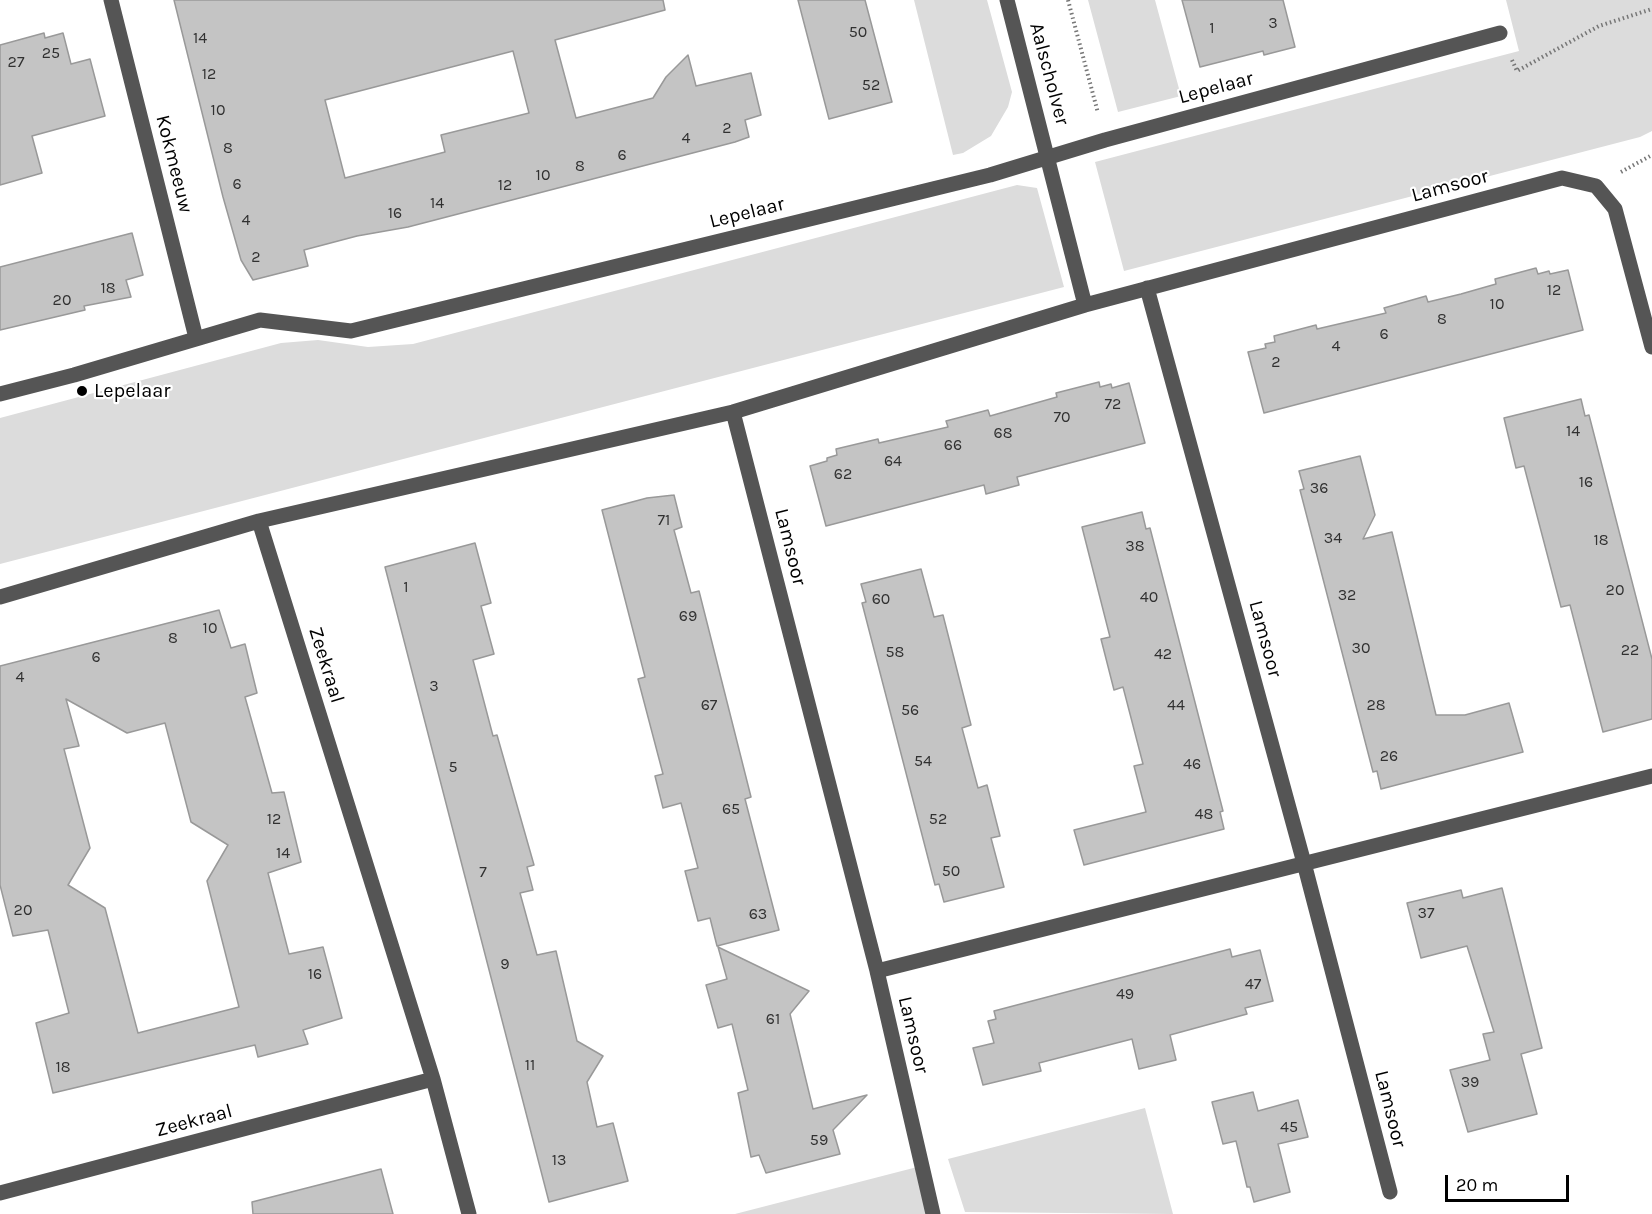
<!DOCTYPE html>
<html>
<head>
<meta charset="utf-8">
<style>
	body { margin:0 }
	#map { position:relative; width:1652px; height:1214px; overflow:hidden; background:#fff; font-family:Karla,sans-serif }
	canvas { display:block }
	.scale { position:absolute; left:1445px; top:1175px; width:124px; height:27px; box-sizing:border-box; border:3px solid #000; border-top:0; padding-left:8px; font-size:18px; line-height:21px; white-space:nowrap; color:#000; -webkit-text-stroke:4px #fff; paint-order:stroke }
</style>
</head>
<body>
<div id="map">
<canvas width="1652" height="1214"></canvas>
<div class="scale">20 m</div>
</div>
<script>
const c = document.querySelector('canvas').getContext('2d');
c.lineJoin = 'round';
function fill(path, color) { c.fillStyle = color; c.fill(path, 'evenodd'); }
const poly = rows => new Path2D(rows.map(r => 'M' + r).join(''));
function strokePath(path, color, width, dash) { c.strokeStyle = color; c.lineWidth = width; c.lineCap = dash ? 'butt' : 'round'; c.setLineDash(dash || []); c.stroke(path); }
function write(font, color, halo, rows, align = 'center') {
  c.font = font + ' Karla,sans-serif'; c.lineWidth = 4.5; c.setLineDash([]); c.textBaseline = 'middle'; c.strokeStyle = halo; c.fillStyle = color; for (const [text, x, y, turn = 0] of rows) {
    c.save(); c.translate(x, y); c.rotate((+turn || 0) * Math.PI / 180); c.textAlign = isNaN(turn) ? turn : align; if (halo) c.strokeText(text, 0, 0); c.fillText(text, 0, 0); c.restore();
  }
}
fill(poly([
	[914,0,987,0,1012,92,1008,107,991,136,963,153,953,155],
	[1088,0,1155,0,1181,96,1118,112],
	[1506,0,1652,0,1652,131,1640,137,1124,271,1095,162,1519,51],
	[1017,185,1037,188,1064,287,0,564,0,418,281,343,318,340,368,347,413,344],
	[1145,1108,1173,1214,965,1212,948,1159],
	[925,1165,937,1214,735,1214]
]), '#dcdcdc');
const building = poly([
	[174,0,663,0,665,10,555,40,576,118,653,98,666,77,688,55,696,86,751,73,761,115,745,120,749,137,735,142,408,227,357,236,304,250,308,266,253,280,241,260,223,197,174,0],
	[513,51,529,113,441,135,445,152,345,178,325,100,513,51],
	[798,0,865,0,892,102,829,119,798,0],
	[1182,0,1283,0,1295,47,1264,55,1263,51,1200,67,1182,0],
	[44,33,45,38,63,33,71,64,90,59,105,116,32,136,42,173,0,185,0,45,44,33],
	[132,233,143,275,126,280,131,297,84,306,85,310,0,330,0,267,132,233],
	[1536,268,1538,274,1549,271,1550,274,1568,270,1583,330,1264,413,1248,352,1266,348,1265,344,1275,342,1274,336,1316,325,1317,329,1386,313,1384,308,1426,296,1428,302,1461,294,1496,284,1495,279,1536,268],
	[1099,382,1100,387,1111,384,1112,388,1129,383,1145,443,1017,477,1019,485,986,494,984,485,826,526,810,466,827,461,827,458,837,455,836,449,878,439,879,443,948,427,946,421,988,410,990,416,1057,397,1056,393,1099,382],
	[1581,399,1585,416,1589,415,1652,659,1652,719,1603,732,1570,605,1561,607,1524,466,1516,468,1504,418,1581,399],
	[1360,456,1375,515,1363,539,1392,532,1436,715,1465,715,1509,703,1523,752,1381,789,1377,771,1373,772,1300,490,1304,489,1299,471,1360,456],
	[674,495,682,527,674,530,691,593,699,591,751,797,745,799,779,930,717,946,710,918,698,921,685,871,698,868,681,803,663,808,655,776,663,774,638,679,645,677,602,510,647,498,674,495],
	[1142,512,1146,529,1150,528,1181,648,1223,811,1220,812,1224,829,1084,865,1074,830,1146,812,1134,766,1143,764,1123,687,1114,690,1101,639,1110,637,1082,527,1142,512],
	[475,543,491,603,481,606,494,654,473,660,493,736,497,735,534,865,527,867,533,890,520,893,537,955,556,951,577,1041,603,1056,587,1082,597,1127,613,1123,628,1181,549,1202,385,567,475,543],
	[921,569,934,617,943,615,971,725,962,728,978,788,987,785,1000,836,991,838,1004,887,944,902,939,884,935,885,862,603,866,602,861,584,921,569],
	[219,610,231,648,245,644,257,693,245,697,272,793,284,792,301,862,268,873,289,954,323,947,342,1018,303,1030,308,1044,258,1057,255,1045,53,1093,36,1023,69,1013,48,930,13,936,0,885,0,666,219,610],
	[66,699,127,733,165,723,191,822,228,845,207,881,239,1007,138,1033,105,908,68,885,90,848,64,749,79,746,66,699],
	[1502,888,1542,1048,1521,1054,1537,1114,1468,1132,1450,1070,1490,1060,1483,1034,1494,1032,1467,946,1421,958,1407,903,1461,890,1463,898,1502,888],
	[718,947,809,991,790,1014,813,1109,867,1095,833,1130,840,1154,766,1173,759,1155,751,1157,738,1093,748,1090,732,1024,718,1028,706,985,727,979,718,947],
	[1230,949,1232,957,1260,950,1273,1001,1245,1008,1247,1014,1170,1035,1176,1060,1139,1069,1132,1039,1039,1063,1041,1071,983,1085,973,1048,994,1043,988,1021,996,1019,994,1011,1230,949],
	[1253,1092,1258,1111,1298,1100,1308,1137,1278,1144,1290,1192,1254,1202,1250,1187,1247,1187,1236,1141,1223,1144,1212,1102,1253,1092],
	[381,1169,393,1214,253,1214,252,1202,381,1169]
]);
fill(building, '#c4c4c4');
strokePath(building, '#999', 1.5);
strokePath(poly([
	[1068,0,1098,113],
	[1512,60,1517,71,1599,26,1652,9],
	[1621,172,1652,155]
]), '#777', 4, [1.5, 3]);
strokePath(poly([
	[111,0,196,338],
	[1007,0,1085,305],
	[1147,288,1304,863,1390,1192],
	[0,394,74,375,260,320,351,331,990,175,1105,140,1500,33],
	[733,412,877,971,933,1214],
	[259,521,733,412,1085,305,1562,178,1596,186,1615,209,1652,347],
	[0,597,259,521,433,1079,469,1214],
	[877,971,1652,776],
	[0,1193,433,1079]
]), '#555', 15);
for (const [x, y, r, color] of [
	[82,391,6,"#000"]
]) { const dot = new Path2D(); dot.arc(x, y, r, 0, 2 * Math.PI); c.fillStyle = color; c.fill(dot); strokePath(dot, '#fff', 2); }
write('16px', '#313131', null, [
	["3",1273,23],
	["1",1212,28],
	["50",858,32],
	["14",200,38],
	["25",51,53],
	["27",16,62],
	["12",209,74],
	["52",871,85],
	["10",218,110],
	["2",727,128],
	["4",686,138],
	["8",228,148],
	["6",622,155],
	["8",580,166],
	["10",543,175],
	["6",237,184],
	["12",505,185],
	["14",437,203],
	["16",395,213],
	["4",246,220],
	["2",256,257],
	["18",108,288],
	["12",1554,290],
	["20",62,300],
	["10",1497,304],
	["8",1442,319],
	["6",1384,334],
	["4",1336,346],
	["2",1276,362],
	["72",1113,404],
	["70",1062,417],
	["14",1573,431],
	["68",1003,433],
	["66",953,445],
	["64",893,461],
	["62",843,474],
	["16",1586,482],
	["36",1319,488],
	["71",664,520],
	["34",1333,538],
	["18",1601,540],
	["38",1135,546],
	["1",406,587],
	["20",1615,590],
	["32",1347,595],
	["40",1149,597],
	["60",881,599],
	["69",688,616],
	["10",210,628],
	["8",173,638],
	["30",1361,648],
	["22",1630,650],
	["58",895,652],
	["42",1163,654],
	["6",96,657],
	["4",20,677],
	["3",434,686],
	["67",709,705],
	["44",1176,705],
	["28",1376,705],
	["56",910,710],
	["26",1389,756],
	["54",923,761],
	["46",1192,764],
	["5",453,767],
	["65",731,809],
	["48",1204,814],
	["12",274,819],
	["52",938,819],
	["14",283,853],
	["50",951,871],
	["7",483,872],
	["20",23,910],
	["37",1426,913],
	["63",758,914],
	["9",505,964],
	["16",315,974],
	["47",1253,984],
	["49",1125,994],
	["61",773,1019],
	["11",530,1065],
	["18",63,1067],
	["39",1470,1082],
	["45",1289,1127],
	["59",819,1140],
	["13",559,1160]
]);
write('20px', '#000', '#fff', [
	["Aalscholver",1049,74,75],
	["Lepelaar",1216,88,-15],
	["Kokmeeuw",174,164,76],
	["Lamsoor",1450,186,-15],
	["Lepelaar",747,213,-14],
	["Lamsoor",790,547,76],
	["Lamsoor",1265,639,75],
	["Zeekraal",326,665,73],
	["Lamsoor",913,1035,77],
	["Lamsoor",1390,1109,76],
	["Zeekraal",194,1121,-15]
]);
write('20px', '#000', '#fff', [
	["Lepelaar",94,391]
], 'left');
</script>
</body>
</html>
